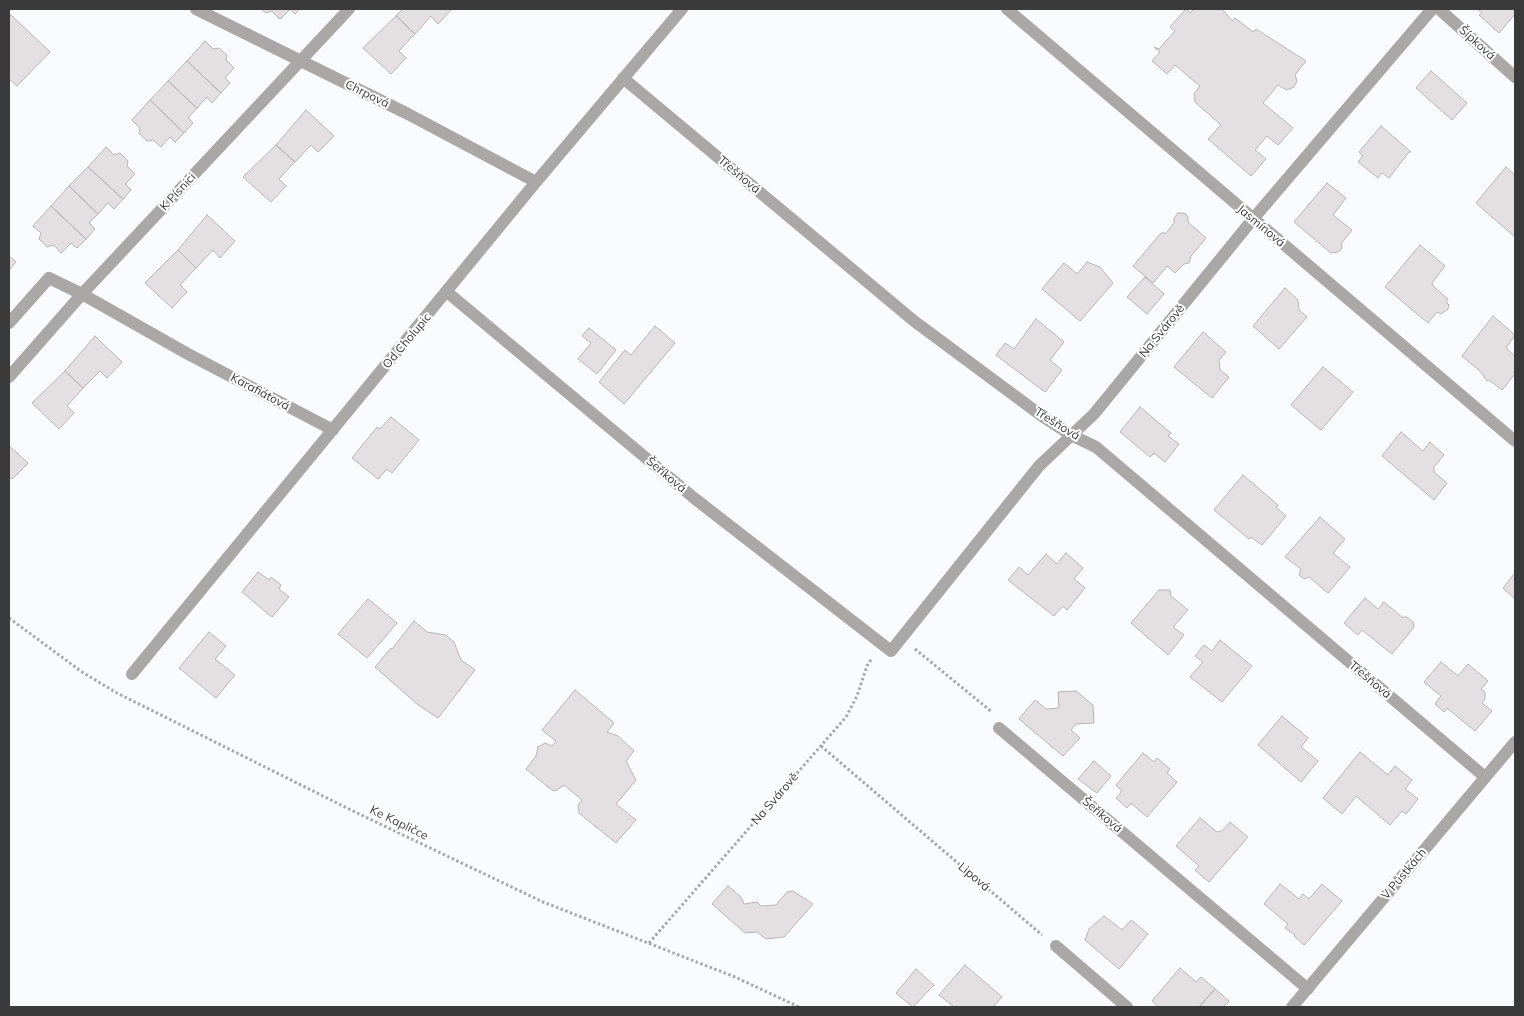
<!DOCTYPE html>
<html>
<head>
<meta charset="utf-8">
<style>
	body { margin:0 }
	#map { position:relative; width:1524px; height:1016px; overflow:hidden; background:#fafbfe; font-family:Mulish,sans-serif }
	canvas { display:block }
	.frame { position:absolute; inset:0; border:10px solid #3a3a3b; pointer-events:none }
</style>
</head>
<body>
<div id="map">
<canvas width="1524" height="1016"></canvas>
<div class="frame"></div>
</div>
<script>
const c = document.querySelector('canvas').getContext('2d');
c.lineJoin = 'round';
function fill(path, color) { c.fillStyle = color; c.fill(path, 'evenodd'); }
const poly = rows => new Path2D(rows.map(r => 'M' + r).join(''));
function strokePath(path, color, width, dash) { c.strokeStyle = color; c.lineWidth = width; c.lineCap = dash ? 'butt' : 'round'; c.setLineDash(dash || []); c.stroke(path); }
function write(font, color, halo, rows, align = 'center') {
  c.font = font + ' Mulish,sans-serif'; c.lineWidth = 4; c.setLineDash([]); c.textBaseline = 'middle'; c.strokeStyle = halo; c.fillStyle = color; for (const [text, x, y, turn = 0] of rows) {
    c.save(); c.translate(x, y); c.rotate((+turn || 0) * Math.PI / 180); c.textAlign = isNaN(turn) ? turn : align; if (halo) c.strokeText(text, 0, 0); c.fillText(text, 0, 0); c.restore();
  }
}
const building = poly([
	[261,9,300,9,295,14,290,9,280,19,272,11,266,13,261,9],
	[403,9,452,9,438,24,431,16,415,34,396,16,403,9],
	[1186,9,1190,13,1194,9,1222,9,1232,21,1235,18,1253,32,1256,29,1306,61,1295,75,1297,81,1294,87,1287,90,1278,85,1263,103,1293,128,1278,145,1267,136,1255,150,1266,159,1251,176,1208,139,1221,125,1195,102,1194,94,1200,86,1175,65,1167,74,1152,61,1160,52,1154,47,1159,49,1175,31,1170,27,1186,9],
	[1477,9,1515,9,1515,14,1499,33,1479,15,1482,13,1477,9],
	[11,15,50,52,17,86,9,79,9,18,11,15],
	[396,16,415,34,399,51,406,58,391,74,363,48,396,16],
	[205,41,213,49,219,48,227,55,226,60,234,68,225,78,230,83,221,93,187,61,205,41],
	[187,61,221,93,212,103,207,97,197,108,168,81,187,61],
	[1431,71,1467,103,1452,120,1416,88,1431,71],
	[168,81,197,108,188,118,193,123,184,133,150,100,168,81],
	[150,100,184,133,175,142,170,137,161,147,153,140,147,141,139,133,140,128,132,120,150,100],
	[306,110,334,136,318,152,311,145,295,162,276,145,306,110],
	[1381,126,1411,152,1409,152,1389,178,1382,173,1378,178,1358,162,1363,156,1359,152,1381,126],
	[276,145,295,162,279,179,286,186,271,202,243,177,276,145],
	[106,147,114,155,120,153,128,161,127,166,135,174,125,184,131,190,123,199,88,167,106,147],
	[88,167,123,199,114,209,108,203,98,214,69,186,88,167],
	[1506,167,1515,175,1515,237,1476,203,1506,167],
	[1327,183,1346,198,1333,215,1352,230,1341,244,1342,248,1338,252,1331,253,1294,222,1327,183],
	[69,186,98,214,89,223,95,229,86,239,51,206,69,186],
	[51,206,86,239,77,248,71,243,61,253,54,245,47,247,39,239,41,233,33,226,51,206],
	[1178,213,1184,213,1188,217,1188,222,1206,238,1191,256,1189,263,1184,264,1175,273,1167,266,1153,283,1133,266,1161,233,1166,233,1174,223,1174,218,1178,213],
	[207,215,235,241,220,258,213,250,196,268,178,250,207,215],
	[1420,245,1445,266,1432,283,1433,286,1448,299,1446,302,1449,305,1448,309,1441,314,1437,312,1428,323,1385,287,1420,245],
	[178,250,196,268,180,285,187,292,172,308,145,283,178,250],
	[9,256,16,262,9,270,9,256],
	[1087,262,1100,267,1113,283,1080,321,1042,289,1064,263,1077,274,1087,262],
	[1145,277,1164,294,1147,314,1127,297,1145,277],
	[1285,288,1298,300,1299,310,1307,317,1279,349,1253,326,1285,288],
	[1493,316,1515,335,1506,348,1515,356,1515,374,1502,390,1489,380,1487,381,1480,371,1462,356,1493,316],
	[1036,319,1064,342,1050,360,1062,370,1045,392,996,355,1005,343,1014,349,1036,319],
	[655,326,675,343,624,404,599,382,625,350,631,355,655,326],
	[589,328,616,350,597,374,578,359,591,343,582,336,589,328],
	[1203,332,1226,352,1219,360,1220,370,1229,377,1212,398,1174,367,1203,332],
	[95,336,122,362,107,378,100,371,83,388,65,371,95,336],
	[1323,367,1353,392,1321,430,1291,405,1323,367],
	[65,371,83,388,67,406,74,413,59,429,32,403,65,371],
	[1140,407,1171,433,1168,436,1179,444,1165,462,1154,453,1150,457,1120,432,1140,407],
	[391,417,419,440,392,473,387,469,378,479,352,458,377,427,380,429,391,417],
	[1401,432,1423,451,1430,442,1444,455,1434,467,1434,472,1447,483,1434,500,1382,456,1401,432],
	[9,446,28,463,12,479,9,476,9,446],
	[1243,475,1278,505,1276,507,1286,516,1262,545,1251,537,1249,539,1214,510,1243,475],
	[1320,517,1345,539,1333,553,1350,567,1328,593,1309,577,1304,579,1299,575,1301,569,1285,557,1320,517],
	[1066,553,1083,568,1074,579,1085,588,1067,610,1063,606,1054,616,1008,580,1019,567,1028,575,1046,554,1057,564,1066,553],
	[258,572,269,580,271,577,281,585,279,589,289,597,272,617,242,592,258,572],
	[1515,573,1515,599,1503,588,1515,573],
	[1159,590,1170,590,1171,596,1188,610,1173,627,1184,635,1168,655,1131,623,1159,590],
	[1365,598,1378,609,1384,602,1402,617,1407,617,1413,622,1414,627,1392,654,1362,630,1358,635,1344,623,1365,598],
	[368,599,397,623,367,658,338,634,368,599],
	[414,621,427,632,446,635,454,642,461,660,475,670,438,718,417,704,375,667,391,648,392,649,414,621],
	[209,632,226,646,215,659,235,675,216,698,179,668,209,632],
	[1220,640,1252,666,1222,702,1190,677,1203,662,1195,656,1204,645,1212,651,1220,640],
	[1441,662,1458,676,1468,664,1488,681,1481,689,1485,692,1485,699,1482,703,1492,711,1475,731,1447,708,1444,712,1435,704,1441,696,1424,682,1441,662],
	[575,690,614,723,607,732,618,736,634,751,626,761,636,780,616,804,636,820,616,843,579,813,578,805,582,800,564,785,555,791,552,790,526,769,536,756,538,747,545,743,552,746,556,741,542,730,575,690],
	[1076,691,1093,705,1094,723,1076,724,1071,730,1080,738,1063,756,1019,719,1035,700,1046,709,1059,708,1058,692,1076,691],
	[1282,716,1308,738,1301,747,1318,761,1301,782,1258,745,1282,716],
	[1360,752,1388,775,1395,766,1412,780,1405,789,1418,799,1406,814,1402,811,1390,825,1356,796,1342,814,1323,798,1360,752],
	[1143,753,1154,762,1157,758,1170,769,1167,773,1177,782,1147,817,1131,803,1127,808,1116,798,1122,791,1116,785,1143,753],
	[1094,761,1111,776,1097,793,1078,779,1094,761],
	[1200,818,1217,832,1222,831,1230,822,1248,837,1209,882,1195,870,1199,866,1176,846,1200,818],
	[1280,884,1299,899,1303,894,1309,899,1322,884,1342,901,1304,945,1294,936,1295,935,1285,928,1288,924,1264,904,1280,884],
	[728,886,741,897,744,904,757,902,761,906,776,905,787,892,793,891,813,904,784,937,766,939,757,932,745,933,712,904,728,886],
	[1104,916,1122,930,1131,920,1148,934,1119,969,1085,940,1089,929,1104,916],
	[965,965,1002,997,993,1007,954,1007,939,995,965,965],
	[1180,968,1196,982,1201,977,1215,989,1199,1007,1159,1007,1152,1001,1180,968],
	[916,969,934,985,913,1007,896,993,916,969],
	[1215,989,1229,1001,1224,1006,1226,1007,1199,1007,1215,989]
]);
fill(building, '#e4e0e2');
strokePath(building, '#b8b4b6', 1);
strokePath(poly([
	[9,618,82,672,117,693,353,811,543,902,735,977,799,1007],
	[915,649,992,712],
	[821,746,1042,935],
	[649,943,846,717,857,696,867,666,872,658]
]), '#a7a8aa', 3, [2.5, 2.5]);
strokePath(poly([
	[196,9,408,114,536,182],
	[1007,9,1515,441],
	[1439,9,1515,77],
	[623,78,914,321,1042,416,1071,435,1096,447,1485,777],
	[447,292,694,498,891,651,1039,466,1094,414,1253,219,1432,9],
	[9,323,49,278,82,294,188,354,333,430],
	[9,377,82,294,349,9],
	[132,674,536,182,682,9],
	[999,728,1308,989],
	[1056,946,1127,1007],
	[1292,1007,1515,742]
]), '#a9a8a7', 12);
write('12px', '#3a3a3b', '#fff', [
	["Šípková",1477,43,42],
	["Chrpová",367,94,26],
	["Třešňová",739,175,40],
	["K Písnici",178,192,-47],
	["Jasmínová",1261,226,40],
	["Na Svárově",1162,331,-51],
	["Od Cholupic",407,341,-50],
	["Karafiátová",260,392,28],
	["Třešňová",1057,424,32],
	["Šeříková",666,475,40],
	["Třešňová",1370,680,40],
	["Na Svárově",775,799,-49],
	["Šeříková",1102,815,40],
	["Ke Kapličce",399,823,26],
	["V Půstkách",1404,874,-50],
	["Lipová",974,877,40]
]);
</script>
</body>
</html>
